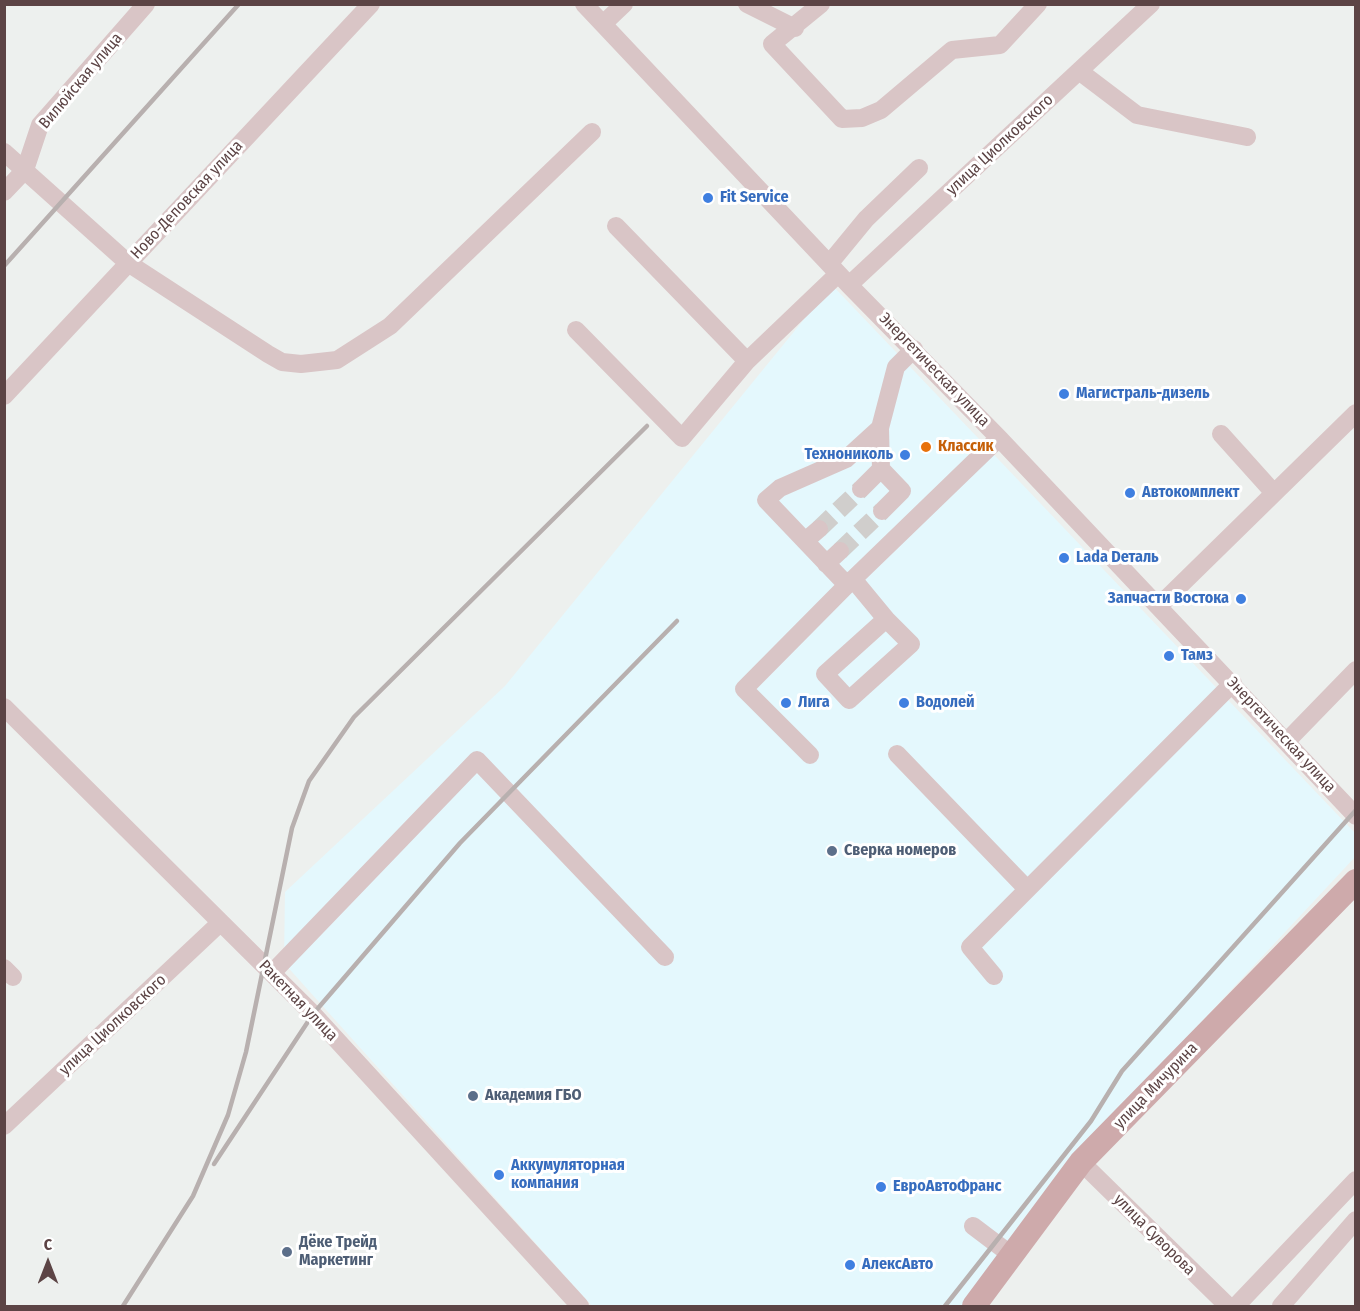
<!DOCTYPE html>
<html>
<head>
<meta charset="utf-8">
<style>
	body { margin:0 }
	#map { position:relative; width:1360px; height:1311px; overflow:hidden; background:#edf0ee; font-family:"Fira Sans Condensed",sans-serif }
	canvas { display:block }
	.frame { position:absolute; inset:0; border:6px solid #5c4445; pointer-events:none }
	.north { position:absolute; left:18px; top:1233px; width:60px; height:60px; -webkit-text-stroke:4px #fff; paint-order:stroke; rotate:0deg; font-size:16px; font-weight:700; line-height:24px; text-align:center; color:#5c4445 }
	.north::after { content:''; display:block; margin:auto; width:21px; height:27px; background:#5c4445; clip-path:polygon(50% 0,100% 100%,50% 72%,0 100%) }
</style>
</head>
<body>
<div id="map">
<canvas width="1360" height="1311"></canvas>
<div class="frame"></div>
<div class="north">С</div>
</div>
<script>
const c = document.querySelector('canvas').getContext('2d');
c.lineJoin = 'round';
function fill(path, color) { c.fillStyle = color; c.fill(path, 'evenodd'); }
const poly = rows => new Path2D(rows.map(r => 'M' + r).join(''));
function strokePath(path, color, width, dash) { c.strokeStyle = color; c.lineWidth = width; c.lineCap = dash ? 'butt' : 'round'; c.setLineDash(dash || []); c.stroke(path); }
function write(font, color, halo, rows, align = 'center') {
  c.font = font + ' "Fira Sans Condensed",sans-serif'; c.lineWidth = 6; c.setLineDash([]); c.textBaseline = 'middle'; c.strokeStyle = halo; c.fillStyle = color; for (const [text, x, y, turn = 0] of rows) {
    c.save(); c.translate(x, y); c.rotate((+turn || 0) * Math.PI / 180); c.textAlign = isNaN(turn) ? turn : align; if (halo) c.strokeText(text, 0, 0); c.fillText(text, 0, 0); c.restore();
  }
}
fill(poly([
	[832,285,1355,833,1355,857,1069,1164,964,1306,592,1306,284,963,285,892,505,686]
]), '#e4f8fd');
strokePath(poly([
	[819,529,861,489],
	[840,551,882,511]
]), '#d0cecc', 18, [18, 9]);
strokePath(poly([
	[584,4,849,285,999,438,1356,816],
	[747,4,795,28],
	[821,4,772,44,842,119,862,118,881,110,952,50,1000,45,1038,4],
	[603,24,624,4],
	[1079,71,1137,115,1247,137],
	[4,152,128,263,268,354,282,362,301,364,337,360,390,326,592,132],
	[4,192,25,170,40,125,146,4],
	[616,226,747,361,838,274],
	[829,264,866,219,919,168],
	[849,285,1151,4],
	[576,330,682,438,747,361],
	[4,396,371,4],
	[1221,434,1274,493],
	[881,469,902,491,882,511],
	[861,489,881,469,880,428],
	[805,541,819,529],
	[826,564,840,551],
	[853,579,886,619,825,674,849,700,911,644,886,619],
	[847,585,766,500,780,488,846,459,880,428,896,367,914,349],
	[1159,606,1356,413],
	[4,707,313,1014,580,1306],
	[1287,741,1356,670],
	[897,754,1027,889],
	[810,755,744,689,847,585,999,438],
	[4,968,13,977],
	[272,973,477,760,665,957],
	[994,976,970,947,1233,683],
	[4,1126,220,923],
	[1081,1162,1228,1306],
	[973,1226,1010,1254],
	[1236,1306,1356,1180],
	[1281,1306,1356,1220]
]), '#d9c5c6', 18);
strokePath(poly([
	[974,1306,1081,1162,1356,881]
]), '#ceaaab', 24);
strokePath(poly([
	[4,266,239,4],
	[214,1164,313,1014,460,843,677,621],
	[123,1306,193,1196,228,1115,246,1052,292,828,309,781,354,717,647,426],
	[945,1306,1091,1121,1122,1071,1356,810]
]), '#b8b0af', 4.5);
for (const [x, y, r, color] of [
	[708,198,6,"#3f7fe0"],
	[1064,394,6,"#3f7fe0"],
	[926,447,6,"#e8710a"],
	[905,455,6,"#3f7fe0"],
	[1130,493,6,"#3f7fe0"],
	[1064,558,6,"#3f7fe0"],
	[1241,599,6,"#3f7fe0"],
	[1169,656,6,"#3f7fe0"],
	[786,703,6,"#3f7fe0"],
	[904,703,6,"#3f7fe0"],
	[832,851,6,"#5c6f8a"],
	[473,1096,6,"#5c6f8a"],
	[499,1175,6,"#3f7fe0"],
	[881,1187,6,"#3f7fe0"],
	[287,1252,6,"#5c6f8a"],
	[850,1265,6,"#3f7fe0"]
]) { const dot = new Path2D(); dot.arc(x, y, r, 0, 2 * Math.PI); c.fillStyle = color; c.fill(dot); strokePath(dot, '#fff', 2); }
write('16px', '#5c4445', '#fff', [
	["Вилюйская улица",81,81,-50],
	["улица Циолковского",1000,145,-43],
	["Ново-Деповская улица",187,200,-47],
	["Энергетическая улица",934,370,46],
	["Энергетическая улица",1281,735,47],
	["Ракетная улица",298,1001,46],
	["улица Циолковского",113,1025,-43],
	["улица Мичурина",1156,1086,-46],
	["улица Суворова",1154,1235,45]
]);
write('bold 16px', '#366cbe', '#fff', [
	["Fit Service",720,198],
	["Магистраль-дизель",1076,394],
	["Технониколь",893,455,"right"],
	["Автокомплект",1142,493],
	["Lada Dеталь",1076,558],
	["Запчасти Востока",1229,599,"right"],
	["Тамз",1181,656],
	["Лига",798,703],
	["Водолей",916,703],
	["Аккумуляторная",511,1166],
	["компания",511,1184],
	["ЕвроАвтоФранс",893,1187],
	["АлексАвто",862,1265]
], 'left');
write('bold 16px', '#c56008', '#fff', [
	["Классик",938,447]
], 'left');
write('bold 16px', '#4e5e75', '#fff', [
	["Сверка номеров",844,851],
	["Академия ГБО",485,1096],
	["Дёке Трейд",299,1243],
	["Маркетинг",299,1261]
], 'left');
</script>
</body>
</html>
